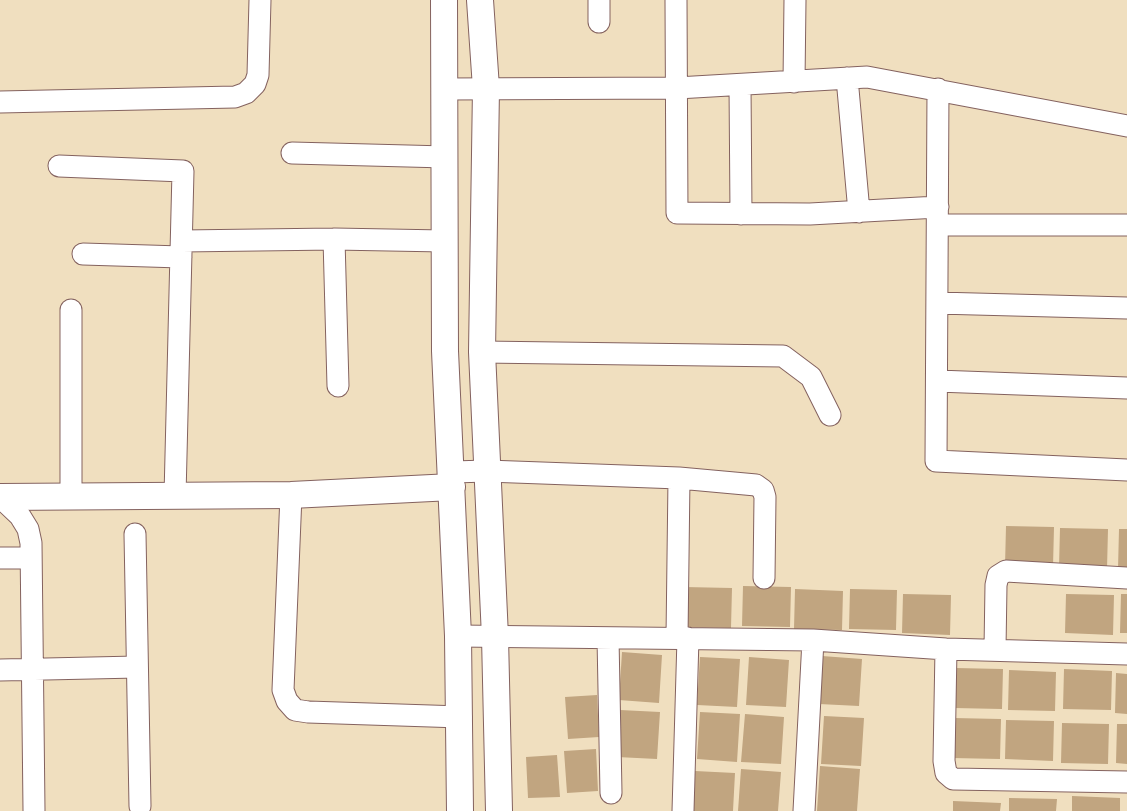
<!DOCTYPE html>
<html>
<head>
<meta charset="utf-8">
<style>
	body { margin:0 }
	canvas { display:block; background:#f0dfbf }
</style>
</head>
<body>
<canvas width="1127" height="811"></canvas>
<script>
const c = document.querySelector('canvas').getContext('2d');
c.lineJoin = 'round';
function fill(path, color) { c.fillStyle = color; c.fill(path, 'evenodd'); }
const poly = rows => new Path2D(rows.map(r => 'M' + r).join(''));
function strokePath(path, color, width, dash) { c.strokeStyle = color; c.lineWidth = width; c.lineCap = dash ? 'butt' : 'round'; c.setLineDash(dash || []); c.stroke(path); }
fill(poly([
	[1006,526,1054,527,1053,567,1005,566],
	[1060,528,1108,529,1107,569,1059,568],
	[1119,529,1127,529,1127,569,1118,569],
	[743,586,791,587,790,627,742,626],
	[684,587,732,588,731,628,683,627],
	[795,589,843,591,842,630,794,629],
	[850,589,897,590,896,630,849,629],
	[903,594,951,595,950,635,902,633],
	[1066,594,1114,595,1113,635,1065,633],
	[1121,594,1127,594,1127,633,1120,633],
	[622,652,662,655,659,703,619,700],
	[822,656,862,659,859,706,819,704],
	[700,657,740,659,737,707,697,705],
	[749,657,789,660,786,707,746,705],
	[955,668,1003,669,1002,709,954,708],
	[1064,669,1112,671,1111,710,1063,709],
	[1009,670,1056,672,1055,711,1008,710],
	[1116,673,1127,674,1127,714,1115,713],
	[597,695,599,737,568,739,565,697],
	[620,710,660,712,657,759,617,757],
	[700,712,740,714,737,762,697,759],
	[745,714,784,717,781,764,741,762],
	[824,716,864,718,861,766,821,764],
	[953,718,1001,719,1000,759,952,758],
	[1006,720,1054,721,1053,761,1005,759],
	[1062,723,1109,724,1108,764,1061,763],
	[1117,724,1127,724,1127,764,1116,763],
	[596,749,598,791,567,793,564,751],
	[557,755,560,797,528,798,526,757],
	[820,766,860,769,857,811,817,811],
	[741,769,781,772,778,811,738,811],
	[695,771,735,773,733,811,693,811],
	[1072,796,1120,798,1120,811,1072,811],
	[1009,798,1057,799,1056,811,1009,811],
	[953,801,1001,803,1000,811,953,811]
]), '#c1a580');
const minor = poly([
	[599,0,599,22],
	[676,0,677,213,810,214,938,207],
	[847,78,859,212],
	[794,82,795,0],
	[740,85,741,214],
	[446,89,677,88,867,77,1127,126],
	[938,89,936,461,1127,470],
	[0,102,235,97,246,93,255,84,258,75,260,0],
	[292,153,446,157],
	[59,166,183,171,175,496],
	[938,225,1127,225],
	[334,239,338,386],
	[182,241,334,239,444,241],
	[83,254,181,257],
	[937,303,1127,308],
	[482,352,783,356,811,377,830,415],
	[937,381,1127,388],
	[453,472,487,471,679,478,756,485,763,490,765,497,764,578],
	[291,495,283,690,287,701,295,710,308,712,461,717],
	[0,497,20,516,28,529,31,543,34,810],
	[71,497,71,310],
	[135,534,140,806],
	[0,558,31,558],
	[458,636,813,640,946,649,1127,654],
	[677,637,679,478],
	[608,638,611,793],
	[946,649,944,761,946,773,953,779,1127,782],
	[995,649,996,585,998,576,1006,571,1127,578],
	[0,670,137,667],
	[683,811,688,638],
	[804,811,813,640]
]);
const tertiary = poly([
	[444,0,445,351,458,636,460,811],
	[480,0,486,88,482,352,495,637,499,811],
	[0,497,291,495,452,487]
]);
strokePath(minor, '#84625f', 23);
strokePath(tertiary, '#84625f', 28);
strokePath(minor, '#fff', 21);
strokePath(tertiary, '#fff', 26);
</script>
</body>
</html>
